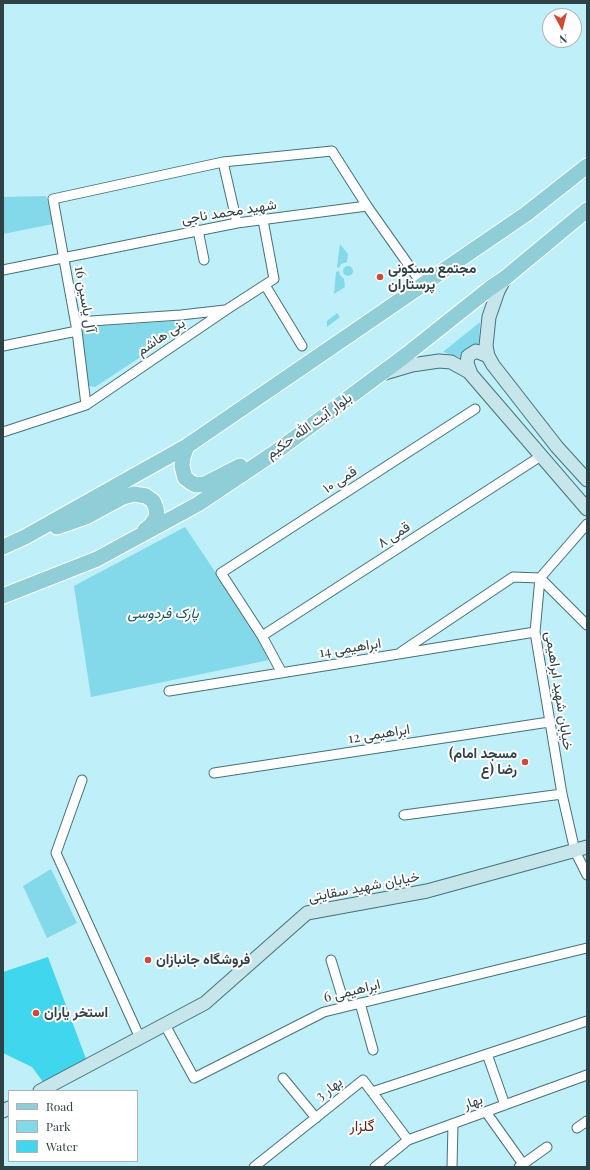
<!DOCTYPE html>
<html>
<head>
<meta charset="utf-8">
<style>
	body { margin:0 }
	#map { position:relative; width:590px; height:1170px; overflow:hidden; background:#bfeff8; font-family:"Playfair Display",serif }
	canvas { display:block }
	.frame { position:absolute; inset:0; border:4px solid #2e4144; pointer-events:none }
	.legend { position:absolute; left:8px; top:1090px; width:130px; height:72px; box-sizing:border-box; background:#fff; border:1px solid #abb3b4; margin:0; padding:5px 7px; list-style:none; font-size:12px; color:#2e4144 }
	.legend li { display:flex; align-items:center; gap:8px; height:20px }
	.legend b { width:20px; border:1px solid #abb3b4 }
	.north { position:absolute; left:542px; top:8px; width:40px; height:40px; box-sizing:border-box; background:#fff; border:1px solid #abb3b4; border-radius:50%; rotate:173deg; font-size:11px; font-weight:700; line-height:16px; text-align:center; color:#2e4144 }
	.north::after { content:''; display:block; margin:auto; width:14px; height:18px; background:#d44735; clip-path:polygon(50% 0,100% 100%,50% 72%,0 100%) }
</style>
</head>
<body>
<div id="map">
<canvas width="590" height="1170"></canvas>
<div class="frame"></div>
<ul class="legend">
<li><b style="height:5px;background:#8fcdd7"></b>Road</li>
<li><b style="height:11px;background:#83d9e9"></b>Park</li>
<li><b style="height:11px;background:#40d6ed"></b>Water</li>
</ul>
<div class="north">N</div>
</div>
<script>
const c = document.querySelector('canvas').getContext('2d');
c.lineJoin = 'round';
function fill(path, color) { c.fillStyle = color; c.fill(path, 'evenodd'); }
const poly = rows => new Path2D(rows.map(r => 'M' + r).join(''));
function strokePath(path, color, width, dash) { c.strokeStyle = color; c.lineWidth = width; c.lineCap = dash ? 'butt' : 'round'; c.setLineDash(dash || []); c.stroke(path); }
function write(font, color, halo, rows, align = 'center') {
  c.font = font + ' "Playfair Display",Vazirmatn,serif'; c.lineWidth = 4; c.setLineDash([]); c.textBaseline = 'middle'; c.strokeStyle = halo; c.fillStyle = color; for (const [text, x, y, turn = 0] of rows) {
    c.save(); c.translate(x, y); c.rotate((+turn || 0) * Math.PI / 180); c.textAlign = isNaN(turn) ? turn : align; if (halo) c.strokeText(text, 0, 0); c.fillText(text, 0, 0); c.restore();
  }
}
fill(poly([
	[46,196,53,224,3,234,3,197],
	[340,244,348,254,347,262,341,264,339,268,337,267],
	'343 271a5 5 0 1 1 10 0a5 5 0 1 1-10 0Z',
	[339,271,340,275,344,279,345,287,334,294,336,272],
	[337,313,340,317,327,327,327,321],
	[177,321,181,323,182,327,177,333,95,387,89,386,85,382,82,330,86,327],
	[480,322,479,343,473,346,461,358,443,352],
	[185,527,274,659,91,697,74,586],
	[51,869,77,923,47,938,23,886]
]), '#83d9e9');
fill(poly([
	[48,957,86,1059,43,1082,32,1067,3,1053,3,972]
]), '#40d6ed');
const minor = poly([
	[237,223,223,162,332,151,367,206],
	[198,230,204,260],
	[3,270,237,223,367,206,422,284],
	[265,285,302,346],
	[76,322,181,315,225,310],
	[3,346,77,331],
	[86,405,77,331,53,199,223,162],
	[3,432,86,405,226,310,274,279,263,220],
	[587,524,540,578,535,632,562,794,575,851,587,875],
	[262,636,541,456],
	[401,652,513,577,540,578,587,625],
	[282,673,262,636,221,573,475,409],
	[169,691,535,632],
	[214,773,549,722],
	[82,780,56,853,140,1038],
	[404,815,562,794],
	[331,960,345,1006],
	[360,1003,373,1050],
	[165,1025,194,1078,324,1012,587,948],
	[487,1054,505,1105],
	[283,1078,316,1118],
	[372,1092,587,1021],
	[486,1112,523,1164],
	[577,1128,587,1121],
	[254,1167,363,1080,408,1140],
	[375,1167,408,1140,587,1075],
	[452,1167,453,1124],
	[519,1167,547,1147]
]);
const secondary = poly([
	[505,278,498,291,489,317,486,346,488,356,493,365,557,447,587,480],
	[385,373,412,365,439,361,451,362,469,372,587,509],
	[471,374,467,363,468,356,476,351,488,356],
	[40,1091,205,1003,307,913,427,891,587,847],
	[3,1111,9,1108]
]);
const primary = poly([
	[187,446,183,457,182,466,185,478,192,483,196,485,205,484,240,466],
	[57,527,86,517,123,497,134,494,146,496,153,501,156,508,157,516,151,525,145,530],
	[3,547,25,537,187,446,526,214,587,166],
	[3,596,97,559,198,504,277,451,406,355,489,289,505,278,587,210]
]);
strokePath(minor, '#467179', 11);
strokePath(secondary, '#467179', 15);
strokePath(primary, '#fff', 17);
strokePath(minor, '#fff', 9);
strokePath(secondary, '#c7e6eb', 13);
strokePath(primary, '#8fcdd7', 15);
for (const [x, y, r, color] of [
	[380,277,4,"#d44735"],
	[525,762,4,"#d44735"],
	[148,960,4,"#d44735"],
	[36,1013,4,"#d44735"]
]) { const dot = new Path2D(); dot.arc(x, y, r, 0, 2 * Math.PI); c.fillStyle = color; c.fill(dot); strokePath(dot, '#fff', 1.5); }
write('14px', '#2e4144', '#fff', [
	["شهید محمد ناجی",229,212,-9],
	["آل یاسین 16",85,299,80],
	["بنی هاشم",161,337,-34],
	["بلوار آیت الله حکیم",309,426,-36],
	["قمی ۱۰",340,480,-33],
	["قمی ۸",394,535,-33],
	["ابراهیمی 14",350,648,-9],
	["خیابان شهید ابراهیمی",559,691,81],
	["ابراهیمی 12",379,734,-9],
	["خیابان شهید سقایتی",364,887,-11],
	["ابراهیمی 6",352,991,-14],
	["بهار 3",329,1089,-38],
	["بهار",473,1102,-20]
]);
write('bold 14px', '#2e4144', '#fff', [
	["مجتمع مسکونی",388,269],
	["پرستاران",388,285],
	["(مسجد امام",517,754,"right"],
	["رضا (ع",517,770,"right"],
	["فروشگاه جانبازان",156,960],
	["استخر یاران",44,1013]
], 'left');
write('italic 14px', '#16535d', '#fff', [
	["پارک فردوسی",163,614]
]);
write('15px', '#672319', '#fff', [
	["گلزار",362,1126]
]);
</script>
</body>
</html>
